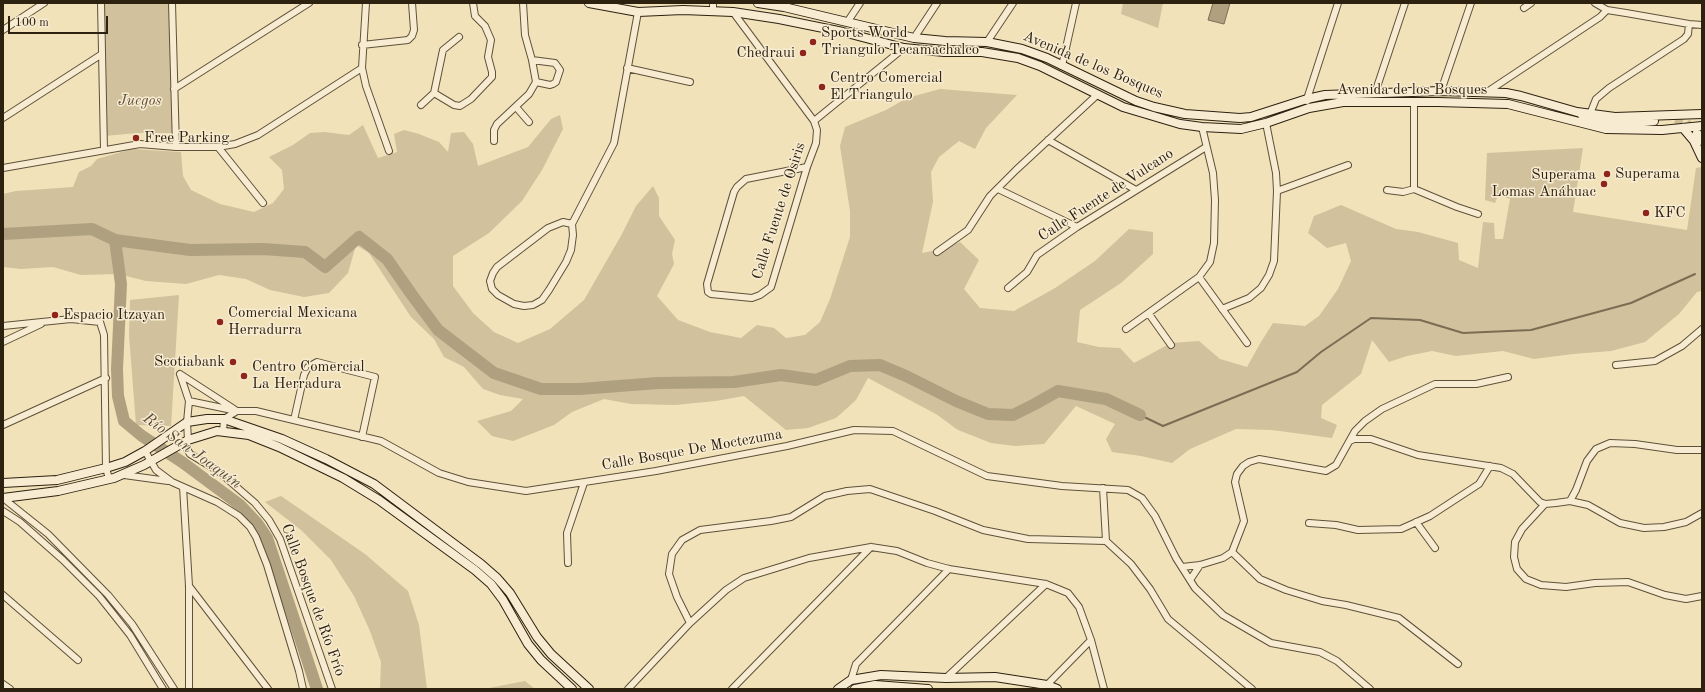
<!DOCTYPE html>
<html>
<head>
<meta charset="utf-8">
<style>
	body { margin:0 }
	#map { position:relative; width:1705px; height:692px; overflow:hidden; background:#f2e2b9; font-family:"Old Standard TT",serif }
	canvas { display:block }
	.frame { position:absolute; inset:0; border:4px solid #2d2110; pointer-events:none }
	.scale { position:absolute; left:8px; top:16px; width:100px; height:18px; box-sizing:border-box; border:2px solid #2d2110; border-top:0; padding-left:5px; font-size:12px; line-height:14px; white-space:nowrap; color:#2d2110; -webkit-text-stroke:3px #f7ecd2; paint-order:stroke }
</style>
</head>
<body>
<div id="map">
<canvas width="1705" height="692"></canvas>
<div class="frame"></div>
<div class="scale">100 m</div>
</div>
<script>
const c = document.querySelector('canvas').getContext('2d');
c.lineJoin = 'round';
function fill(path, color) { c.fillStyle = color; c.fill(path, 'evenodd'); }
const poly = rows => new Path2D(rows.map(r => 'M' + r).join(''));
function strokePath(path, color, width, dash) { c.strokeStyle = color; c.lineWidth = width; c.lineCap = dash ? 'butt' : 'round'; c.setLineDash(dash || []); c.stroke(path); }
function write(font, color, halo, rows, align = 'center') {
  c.font = font + ' "Old Standard TT",serif'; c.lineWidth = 3; c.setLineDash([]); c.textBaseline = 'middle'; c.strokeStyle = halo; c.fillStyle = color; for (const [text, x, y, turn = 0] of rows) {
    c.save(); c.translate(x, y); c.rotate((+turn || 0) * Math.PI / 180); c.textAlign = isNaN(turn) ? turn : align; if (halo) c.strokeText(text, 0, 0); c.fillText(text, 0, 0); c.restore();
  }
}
fill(poly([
	[102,3,171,3,174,133,137,133,105,136],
	[1123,3,1163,3,1158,28,1121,14],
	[940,89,1017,95,986,128,975,149,959,141,939,157,931,172,933,202,922,253,942,249,960,242,979,260,964,289,980,308,1014,311,1055,288,1095,261,1129,229,1153,232,1153,254,1121,283,1080,310,1077,342,1099,347,1120,348,1134,363,1171,343,1199,341,1220,359,1247,367,1261,342,1273,323,1305,326,1319,316,1338,289,1351,261,1346,243,1327,248,1308,233,1314,216,1341,205,1396,229,1418,232,1458,243,1459,260,1478,268,1483,222,1494,223,1495,239,1503,239,1510,199,1498,195,1495,203,1485,200,1487,153,1583,148,1573,212,1687,230,1696,168,1702,167,1702,291,1697,292,1679,314,1645,342,1611,351,1573,354,1534,359,1503,351,1456,356,1432,351,1407,356,1389,362,1372,340,1361,374,1322,405,1321,418,1337,425,1332,438,1272,430,1236,429,1190,449,1172,463,1141,456,1112,452,1106,439,1115,424,1076,406,1044,444,1015,446,991,443,958,430,936,414,868,378,856,400,836,418,808,428,786,430,744,396,716,401,675,405,631,404,604,399,572,412,554,425,513,441,492,436,477,421,511,411,523,399,500,395,483,389,464,367,444,357,434,339,411,317,369,253,356,245,348,273,329,293,304,297,270,290,246,279,219,275,186,284,146,281,118,274,81,275,53,267,21,269,3,267,3,194,16,191,73,187,79,172,91,166,97,159,132,149,181,152,183,176,191,190,220,204,254,212,273,203,284,189,282,170,269,157,293,145,310,133,324,132,349,135,363,125,378,158,397,152,394,134,404,130,419,134,439,142,448,152,451,133,464,132,473,144,478,166,528,147,551,119,560,115,563,129,542,170,522,201,489,233,453,256,453,286,473,313,494,332,518,343,550,329,584,300,622,234,636,206,653,186,659,198,659,216,675,240,672,254,674,264,657,296,678,320,710,332,741,338,757,325,774,328,786,338,805,335,820,322,830,299,850,237,850,211,840,146,845,127,886,110,907,98],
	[179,295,171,426,136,425,129,335,130,300],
	[281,496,365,554,408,591,419,625,427,689,380,689,381,662,370,631,354,596,331,560,301,530,265,502],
	[525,681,535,689,487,689,489,688]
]), '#d1c19c');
const water = poly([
	[1213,3,1230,3,1224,24,1208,20,1213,3]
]);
fill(water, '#afa080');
strokePath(water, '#7b6d53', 1);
strokePath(poly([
	[1140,415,1163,426,1297,372,1321,352,1371,318,1420,320,1463,333,1531,330,1631,303,1695,274]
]), '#7b6d53', 2);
strokePath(poly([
	[3,234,92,229,115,240,190,250,263,249,305,252,325,267,359,237,387,259,412,295,438,330,494,373,541,389,580,389,658,383,734,382,781,375,816,380,850,366,880,365,906,376,956,401,988,414,1013,415,1035,404,1058,391,1106,399,1140,415],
	[115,240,121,284,117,369,118,396,124,421,142,436,182,462,240,505,257,523,267,538,317,689]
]), '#afa080', 12);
strokePath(poly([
	[1675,120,1686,122,1695,131]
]), '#cbbb97', 8, [8, 4]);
const minor = poly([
	[101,3,104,150],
	[172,3,176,147],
	[366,3,362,68,366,86,389,151],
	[1595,3,1607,10,1626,13,1689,24,1702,25],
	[1524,8,1531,3],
	[713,10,713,3],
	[733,12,814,121,817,130,816,143,807,167,771,287,760,295,752,298,711,294,708,292,707,284,734,192,737,187,746,179,807,167],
	[848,21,860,3],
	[3,30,44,3],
	[459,37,443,50,434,93,454,105,460,106,471,99,492,77,492,72,488,57,491,40,485,26,475,16,473,3],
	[914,38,937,3],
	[987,42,1013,3],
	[362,45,408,40,412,36,414,30,412,3],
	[532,60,555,63,560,70,556,82,553,84,550,85,536,82],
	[1062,66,1076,3],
	[627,68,690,82],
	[174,89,309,3],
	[1441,91,1471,3],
	[1487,92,1600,17,1607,10],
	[1375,93,1405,3],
	[1307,101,1307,99,1338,3],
	[1414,102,1414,189,1457,207,1478,214],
	[421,105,434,93],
	[516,107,529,122],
	[1590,114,1596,99,1609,88,1684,39,1688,34,1689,24],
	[3,118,102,54],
	[814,121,904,48],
	[1048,140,1136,190],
	[494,141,494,130,497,124,529,94,536,82,532,60,525,35,523,3],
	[218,147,263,203],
	[3,168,140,144,176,147,218,147,235,144,258,135,362,68],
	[998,189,1077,227],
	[1387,190,1403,192,1414,189],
	[1277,191,1348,165],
	[572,224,563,222,548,228,497,267,493,273,490,281,492,289,498,295,514,304,524,306,533,305,542,300,549,290,566,262,571,250,573,235,572,224,614,143,638,12],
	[937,252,968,230,990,196,1016,170,1097,95],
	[1199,277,1247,343],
	[1008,288,1027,272,1037,255,1077,227,1206,147],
	[1222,309,1249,298,1261,288,1269,275,1274,261,1277,191,1276,173,1266,123],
	[1149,314,1171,345],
	[3,326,71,319,100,322,104,335,106,468,109,479],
	[1126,329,1199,277,1210,262,1214,243,1215,200,1213,173,1202,127],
	[3,342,41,324],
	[1616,365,1655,361,1682,346,1702,329],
	[180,374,189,401,187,422,188,440,186,447,190,454,218,471,255,503,269,520,280,539,332,689],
	[180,374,234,409],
	[189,401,237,411,256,411,381,441,439,473,468,482,526,491,656,471,787,446,854,430,893,431,987,476,1062,486,1128,490,1142,498,1155,516,1176,558,1195,588,1223,615,1271,643,1320,652,1337,661,1370,689],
	[294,420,304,375,308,367,317,362,375,377,362,437],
	[3,425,106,378],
	[223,432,224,419,237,411],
	[1350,441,1354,439,1371,439,1418,455,1501,468,1513,474,1540,502,1545,504,1556,503,1570,501,1588,505,1620,523,1644,528,1664,527,1686,522,1702,513],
	[145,451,156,470,172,482,217,502,239,516,250,527,256,537,267,565,299,671,303,689],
	[124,475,168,481],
	[183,487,189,586,189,689],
	[1103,488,1106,541],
	[3,498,48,534,108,595,132,624,174,689],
	[1570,501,1576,490,1587,461,1596,449,1610,443,1635,444,1677,450,1702,450],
	[1545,504,1522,529,1515,542,1514,557,1517,569,1526,579,1541,585,1566,587,1595,583,1628,582,1665,595,1686,599,1702,596],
	[3,511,20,522,63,560,99,596,130,635,163,689],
	[1416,522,1435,548],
	[1309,523,1336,525,1358,530,1401,529,1430,516,1479,484,1490,466],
	[1106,541,1131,564,1150,589,1168,619,1252,689],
	[1232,552,1260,579,1286,590,1322,601,1346,605,1399,618,1458,664],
	[568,563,567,533,584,483],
	[1182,567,1200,565,1223,558,1232,552,1244,521,1235,482,1237,474,1243,466,1249,462,1259,459,1326,471,1336,465,1355,431,1365,421,1382,409,1435,384,1476,384,1508,377],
	[1190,580,1200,565],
	[189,586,268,689],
	[3,595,78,660],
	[690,623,677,597,669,574,672,554,682,540,700,530,771,521,791,517,825,496,847,491,870,489,935,511,983,530,1028,539,1106,541],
	[946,678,1046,584],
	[851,680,856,664,949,569],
	[3,684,10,689],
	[628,689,690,623,726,590,744,578,809,558,871,547,897,551,927,563,949,569,1046,584,1068,593,1079,607,1091,640,1104,689],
	[732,689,871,547],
	[1043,689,1091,640]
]);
const secondary = poly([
	[589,3,638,12,683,10,733,12,779,19,843,32,904,48,944,52,982,52,1018,58,1040,66,1123,107,1180,124,1202,127,1241,129,1266,123,1309,108,1343,102,1438,102,1508,104,1606,129,1662,130,1702,126],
	[758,3,784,7,914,38,945,41,987,42,1022,49,1047,58,1136,101,1154,107,1185,114,1240,118,1251,117,1307,99,1325,95,1441,91,1506,93,1521,96,1577,112,1615,117,1702,114],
	[1582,115,1593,121,1612,124,1654,121],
	[1683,128,1694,141,1702,158],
	[1697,133,1702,141],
	[3,483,57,480,106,468,125,462,145,451,187,422,207,419,224,419,282,439,326,459,374,484,481,564,497,578,510,593,537,637,551,654,589,689],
	[3,498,58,491,114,478,144,465,188,440,217,431,249,435,279,447,343,478,379,500,475,570,491,584,503,600,528,644,541,660,572,689],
	[838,689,851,680,881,675,946,678,995,677,1047,685,1057,689],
	[855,689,875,685,928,689]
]);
strokePath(minor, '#5e513a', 8);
strokePath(secondary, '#2d2110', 10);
strokePath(minor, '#f7ecd2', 6);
strokePath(secondary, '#f7ecd2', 8);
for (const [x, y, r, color] of [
	[813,42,4,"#8f2418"],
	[803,53,4,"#8f2418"],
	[822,87,4,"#8f2418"],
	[136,138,4,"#8f2418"],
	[1607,174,4,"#8f2418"],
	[1604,184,4,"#8f2418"],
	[1646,213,4,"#8f2418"],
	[55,315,4,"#8f2418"],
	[220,322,4,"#8f2418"],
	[233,362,4,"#8f2418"],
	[244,376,4,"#8f2418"]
]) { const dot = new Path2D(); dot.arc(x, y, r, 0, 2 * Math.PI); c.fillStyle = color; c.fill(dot); strokePath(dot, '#f7ecd2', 1.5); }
write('15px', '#2d2110', '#f7ecd2', [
	["Sports World",821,33],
	["Triangulo Tecamachalco",821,50],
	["Chedraui",795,53,"right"],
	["Centro Comercial",830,78],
	["El Triangulo",830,95],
	["Free Parking",144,138],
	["Superama",1615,174],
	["Superama",1596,175,"right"],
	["Lomas Anáhuac",1596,192,"right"],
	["KFC",1654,213],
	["Comercial Mexicana",228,313],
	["Herradurra",228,330],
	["Espacio Itzayan",63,315],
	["Scotiabank",225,362,"right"],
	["Centro Comercial",252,367],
	["La Herradura",252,384]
], 'left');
write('15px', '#2d2110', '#f7ecd2', [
	["Avenida de los Bosques",1093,65,23],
	["Avenida de los Bosques",1412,90],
	["Calle Fuente de Vulcano",1106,195,-33],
	["Calle Fuente de Osiris",779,211,-72],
	["Calle Bosque De Moctezuma",692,450,-10],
	["Calle Bosque de Río Frío",313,600,70]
]);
write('italic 15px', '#5e513a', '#f7ecd2', [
	["Juegos",140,101]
]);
write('italic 16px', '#5a4d37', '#f7ecd2', [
	["Río San Joaquín",192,451,36]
]);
</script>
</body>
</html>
